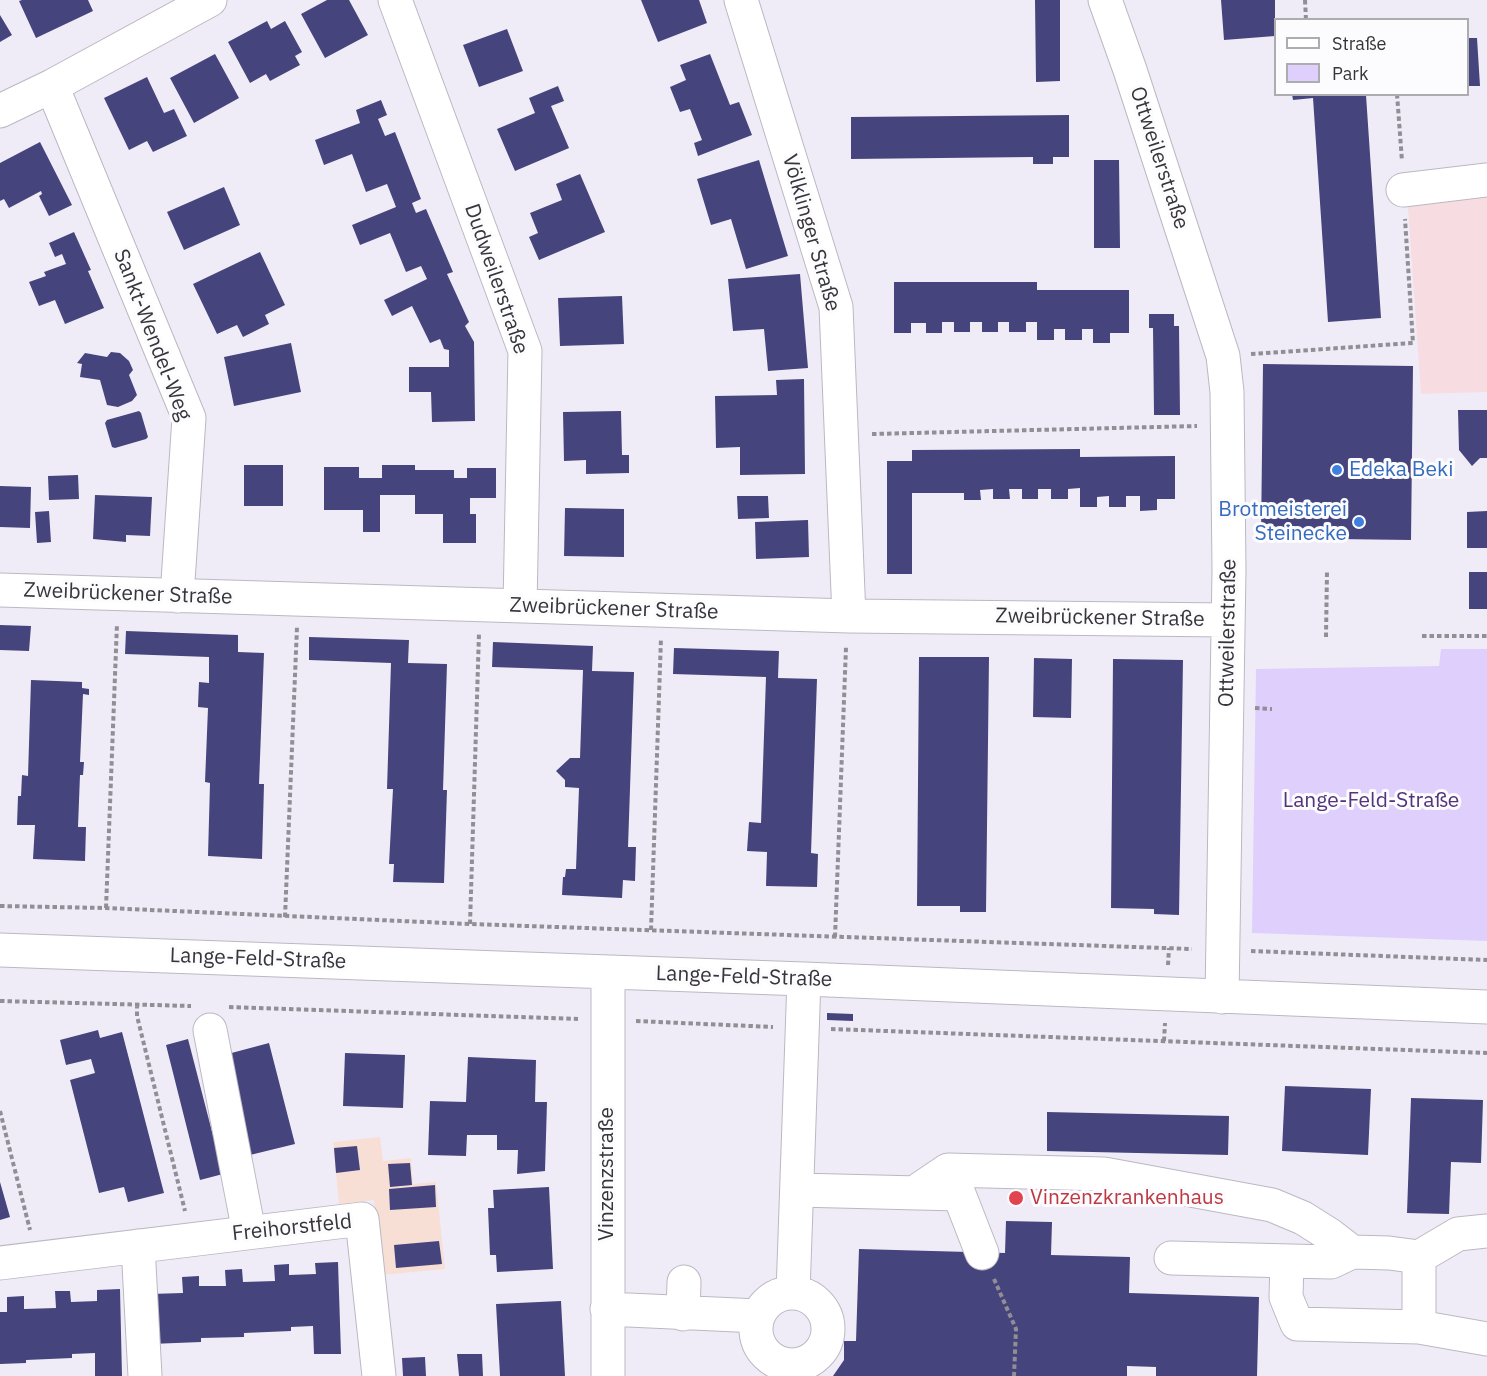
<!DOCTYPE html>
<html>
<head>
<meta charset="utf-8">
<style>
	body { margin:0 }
	#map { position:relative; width:1487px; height:1376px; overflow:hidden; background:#f0ecf7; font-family:"IBM Plex Sans",sans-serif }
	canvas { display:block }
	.legend { position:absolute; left:1274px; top:18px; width:195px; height:78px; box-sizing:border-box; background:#fcfbfd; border:2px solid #adacaf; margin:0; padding:8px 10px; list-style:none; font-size:18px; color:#37353a }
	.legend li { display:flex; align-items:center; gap:12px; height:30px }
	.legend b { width:30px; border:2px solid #adacaf }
</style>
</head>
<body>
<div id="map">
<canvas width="1487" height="1376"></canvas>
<ul class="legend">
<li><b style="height:8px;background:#fff"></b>Straße</li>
<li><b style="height:16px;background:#dfcffc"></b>Park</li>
</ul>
</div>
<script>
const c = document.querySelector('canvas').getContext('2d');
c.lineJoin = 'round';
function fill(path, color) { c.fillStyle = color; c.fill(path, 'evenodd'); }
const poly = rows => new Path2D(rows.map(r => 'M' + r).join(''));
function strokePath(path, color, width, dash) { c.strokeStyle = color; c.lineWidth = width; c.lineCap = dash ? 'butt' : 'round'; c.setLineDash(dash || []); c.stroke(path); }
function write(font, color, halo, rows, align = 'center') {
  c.font = font + ' "IBM Plex Sans",sans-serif'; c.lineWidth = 6; c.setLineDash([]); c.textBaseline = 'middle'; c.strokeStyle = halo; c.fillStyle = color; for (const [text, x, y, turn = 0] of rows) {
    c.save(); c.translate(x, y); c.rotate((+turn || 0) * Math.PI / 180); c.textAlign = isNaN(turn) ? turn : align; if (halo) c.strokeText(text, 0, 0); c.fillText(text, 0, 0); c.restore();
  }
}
fill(poly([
	[380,1137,383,1161,411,1158,413,1184,436,1182,445,1269,382,1275,374,1200,339,1204,333,1142]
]), '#f7dfd5');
fill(poly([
	[1487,190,1487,392,1421,394,1408,208,1412,202]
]), '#f7dde1');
fill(poly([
	[1441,649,1487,649,1487,941,1252,933,1256,669,1439,666]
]), '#dfcffc');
fill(poly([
	[22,0,88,0,93,11,36,38,19,1],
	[327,0,349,0,368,35,325,58,301,14],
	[641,0,699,0,707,23,658,42],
	[1035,0,1060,0,1060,81,1036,82],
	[1221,0,1275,0,1275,36,1224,40],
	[0,15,12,35,0,42],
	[267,21,271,29,285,21,302,52,295,56,300,65,270,81,266,74,250,83,228,42],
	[507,29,523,71,479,87,463,45],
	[1468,38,1477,38,1480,86,1468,86],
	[215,54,239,98,194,123,170,78],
	[710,54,730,105,739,102,752,135,698,156,694,143,702,140,690,109,680,112,670,87,686,80,680,65],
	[147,77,164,113,174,109,187,136,153,152,147,141,129,150,104,98],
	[558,86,564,101,551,106,569,148,515,171,497,129,535,113,529,98],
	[1292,94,1366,95,1381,318,1328,322,1313,98,1293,100],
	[381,100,387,115,378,119,385,136,395,132,421,199,412,203,416,213,426,209,453,272,447,274,469,322,465,326,474,342,475,421,432,422,431,392,409,392,409,367,449,367,449,350,444,349,440,339,430,343,412,306,392,316,384,300,427,279,421,266,406,272,390,233,360,245,352,225,396,207,387,184,366,192,352,154,324,165,315,140,360,123,356,110],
	[1069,115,1069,157,1053,157,1053,164,1033,164,1033,157,851,159,851,117],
	[40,142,72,205,49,216,39,196,42,194,41,191,9,208,4,199,0,201,0,163],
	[759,160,788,256,746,269,731,219,711,225,697,179],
	[1094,160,1119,160,1120,248,1094,248],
	[580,174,605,232,539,260,529,237,538,233,530,213,562,200,556,184],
	[224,187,240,225,184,250,167,212],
	[74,232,91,270,88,271,104,308,65,324,55,300,39,306,29,282,46,276,44,272,66,264,62,254,55,257,49,243],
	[260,252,285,305,265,315,269,324,243,337,237,325,217,334,193,284],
	[800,274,808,368,768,371,764,329,733,331,728,279],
	[894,282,1037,282,1037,290,1129,290,1129,333,1110,333,1110,343,1093,343,1093,329,1082,329,1082,340,1065,340,1065,329,1054,329,1054,340,1037,340,1037,322,1026,322,1026,332,1009,332,1009,322,998,322,998,332,982,332,982,322,970,322,970,332,954,332,954,322,942,322,942,333,926,333,926,323,911,323,911,333,894,333],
	[622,296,624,344,560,346,558,298],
	[1149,314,1174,314,1174,326,1179,326,1180,415,1154,415,1153,328,1149,328],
	[291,343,301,392,234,406,224,357],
	[111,352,120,353,129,361,133,370,129,375,137,395,132,401,118,407,107,405,100,380,80,377,82,364,77,363,85,353,107,357],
	[1263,364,1413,366,1411,540,1261,538],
	[804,379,805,474,740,475,740,447,716,448,715,396,777,395,776,380],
	[1458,410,1487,410,1487,458,1480,458,1472,466,1459,450],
	[139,411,141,413,148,437,146,439,115,448,112,447,105,423,107,420],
	[621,411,622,455,629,455,629,473,586,474,586,460,564,461,563,412],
	[1080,449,1080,457,1175,456,1175,499,1157,499,1157,510,1140,511,1140,496,1126,496,1126,507,1109,507,1109,496,1097,497,1097,507,1080,507,1080,488,1068,489,1068,499,1051,499,1051,489,1038,489,1038,499,1022,499,1022,489,1009,489,1010,499,993,499,993,489,980,490,981,500,964,500,964,493,912,493,912,574,887,574,887,461,912,461,912,450],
	[244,465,283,465,283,506,244,506],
	[382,465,415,465,415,470,454,470,454,478,467,478,467,468,496,468,496,498,470,498,470,514,476,514,476,543,443,543,443,514,415,514,415,495,380,495,380,532,363,532,363,510,324,510,324,467,359,467,359,478,382,478],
	[78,475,79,499,49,500,48,476],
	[0,486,31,487,30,528,0,527],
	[95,495,152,497,150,536,126,535,126,542,93,539],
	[737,496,768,496,769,518,738,519],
	[565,508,624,509,624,557,564,556],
	[49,511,51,542,37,543,35,512],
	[1487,511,1487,548,1467,548,1467,512],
	[808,520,809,557,756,559,755,522],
	[1469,572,1487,572,1487,609,1469,609],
	[0,625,31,626,29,651,0,650],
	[126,631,238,635,238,652,264,653,259,784,264,784,262,859,208,856,210,783,205,782,208,708,198,707,199,682,209,683,209,657,125,654],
	[309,637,409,640,408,663,447,664,443,790,447,790,444,883,393,882,394,864,389,864,393,789,387,789,391,663,309,660],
	[493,642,593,646,592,671,634,672,628,847,636,847,635,881,623,880,622,898,562,895,563,877,565,877,566,869,576,869,579,788,565,787,565,780,556,771,570,758,580,758,583,670,492,667],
	[674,648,779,651,778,678,817,679,811,853,818,854,817,887,766,886,767,852,747,851,749,822,761,823,766,677,673,674],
	[919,657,989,657,986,912,960,912,960,906,917,906],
	[1034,658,1072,659,1071,718,1033,717],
	[1113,659,1183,660,1179,915,1154,914,1154,909,1111,908],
	[31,680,82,682,82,688,89,689,89,695,83,694,80,762,84,762,83,775,80,775,78,827,86,827,85,861,33,859,35,825,17,825,18,796,21,796,22,775,28,776],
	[827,1013,853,1014,853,1021,827,1020],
	[98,1030,100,1038,122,1032,164,1193,128,1202,124,1187,99,1193,70,1080,95,1073,91,1059,66,1065,60,1040],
	[188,1039,223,1174,200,1180,166,1045],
	[269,1043,295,1144,250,1155,224,1055],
	[345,1053,405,1055,403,1108,343,1106],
	[468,1057,536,1060,535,1102,547,1102,545,1171,517,1174,518,1150,497,1150,497,1135,467,1135,466,1156,428,1155,430,1101,466,1102],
	[1285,1086,1371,1089,1368,1155,1282,1151],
	[1411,1098,1483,1100,1481,1163,1451,1162,1449,1214,1407,1213],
	[1047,1112,1229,1116,1228,1155,1047,1151],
	[357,1146,360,1170,336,1173,334,1148],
	[410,1163,412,1185,390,1187,388,1164],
	[0,1182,10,1217,0,1220],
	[435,1185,436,1207,390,1210,389,1189],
	[549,1187,553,1269,497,1272,496,1255,490,1255,488,1208,494,1208,493,1190],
	[1006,1221,1052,1222,1051,1255,1130,1257,1129,1293,1259,1297,1257,1376,1156,1376,1156,1367,1127,1366,1127,1376,833,1376,844,1360,844,1341,856,1341,859,1249,1005,1253],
	[439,1241,442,1264,396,1268,394,1245],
	[338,1262,341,1354,314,1354,313,1326,291,1327,291,1331,244,1333,244,1337,201,1338,201,1342,151,1344,150,1294,183,1293,182,1277,199,1276,199,1286,226,1286,225,1270,242,1269,243,1282,275,1281,274,1265,289,1264,289,1275,316,1274,315,1263],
	[120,1289,122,1376,95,1376,95,1353,72,1354,72,1358,26,1360,26,1363,0,1364,0,1312,7,1312,7,1297,24,1296,24,1309,56,1308,55,1291,70,1291,71,1302,97,1301,97,1290],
	[561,1301,565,1376,500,1376,496,1304],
	[457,1354,482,1354,483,1376,459,1376],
	[425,1357,426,1376,403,1376,402,1358]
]), '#46447c');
const minor = poly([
	[395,0,525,351,520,606],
	[741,0,836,307,849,616],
	[1105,0,1130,70,1223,356,1227,392,1229,570,1222,997],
	[52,86,189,418,177,596],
	[0,111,52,86,210,0],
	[1403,190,1487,180],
	[0,590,849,616,1228,620],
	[0,950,804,979,1487,1007],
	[608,972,608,1376],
	[210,1030,249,1232],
	[797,1190,959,1194,982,1253],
	[914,1193,948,1170,1104,1174,1272,1205,1303,1218,1330,1235,1352,1252,1331,1262,1171,1258],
	[138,1246,145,1376],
	[1419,1257,1458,1234,1487,1231],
	[1287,1261,1286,1297,1297,1324,1419,1327,1419,1257,1389,1253,1352,1252],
	[0,1263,362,1219,379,1376],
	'756 1329a36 36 0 1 1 72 0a36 36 0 1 1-72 0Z',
	[793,1293,804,979],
	[607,1309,758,1316],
	[683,1314,684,1282],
	[1419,1327,1487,1339]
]);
strokePath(minor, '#bcb8c3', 35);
strokePath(poly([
	[1305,0,1306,20],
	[1397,94,1402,161],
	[1251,354,1413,343,1405,219],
	[872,434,1197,426],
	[1422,636,1487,636],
	[1326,637,1327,571],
	[1255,708,1272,709],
	[0,906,106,908,470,924,1192,949],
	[106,908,117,624],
	[285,917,297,627],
	[470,924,479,633],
	[651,930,661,638],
	[835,937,846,647],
	[1251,951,1487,960],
	[1168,965,1169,948],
	[0,1001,191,1006],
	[137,1004,137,1016,185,1211],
	[229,1007,578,1019],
	[636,1021,773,1027],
	[831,1029,1487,1053],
	[1164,1041,1165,1023],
	[0,1111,30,1230],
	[994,1279,1016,1329,1014,1376]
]), '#918e96', 4, [4.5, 3]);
strokePath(minor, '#fff', 33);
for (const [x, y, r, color] of [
	[1337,470,6,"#3f7fe0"],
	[1359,522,6,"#3f7fe0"],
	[1016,1198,8,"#e0444e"]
]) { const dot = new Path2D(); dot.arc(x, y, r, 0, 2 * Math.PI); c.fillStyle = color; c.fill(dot); strokePath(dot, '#fcfbfd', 2); }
write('21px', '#37353a', '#fcfbfd', [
	["Ottweilerstraße",1159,158,72],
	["Völklinger Straße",811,233,74],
	["Dudweilerstraße",496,279,71],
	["Sankt-Wendel-Weg",152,335,69],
	["Zweibrückener Straße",128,594,2],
	["Zweibrückener Straße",614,609,2],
	["Zweibrückener Straße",1100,618,1],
	["Ottweilerstraße",1228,633,-89],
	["Lange-Feld-Straße",258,959,2],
	["Lange-Feld-Straße",744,977,2],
	["Vinzenzstraße",607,1174,-90],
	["Freihorstfeld",292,1228,-6]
]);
write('21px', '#366cbe', '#fcfbfd', [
	["Edeka Beki",1349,470],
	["Brotmeisterei",1347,510,"right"],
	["Steinecke",1347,534,"right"]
], 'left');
write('21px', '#53347d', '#fcfbfd', [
	["Lange-Feld-Straße",1371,801]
]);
write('21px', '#be3a42', '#fcfbfd', [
	["Vinzenzkrankenhaus",1030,1198]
], 'left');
</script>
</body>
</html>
